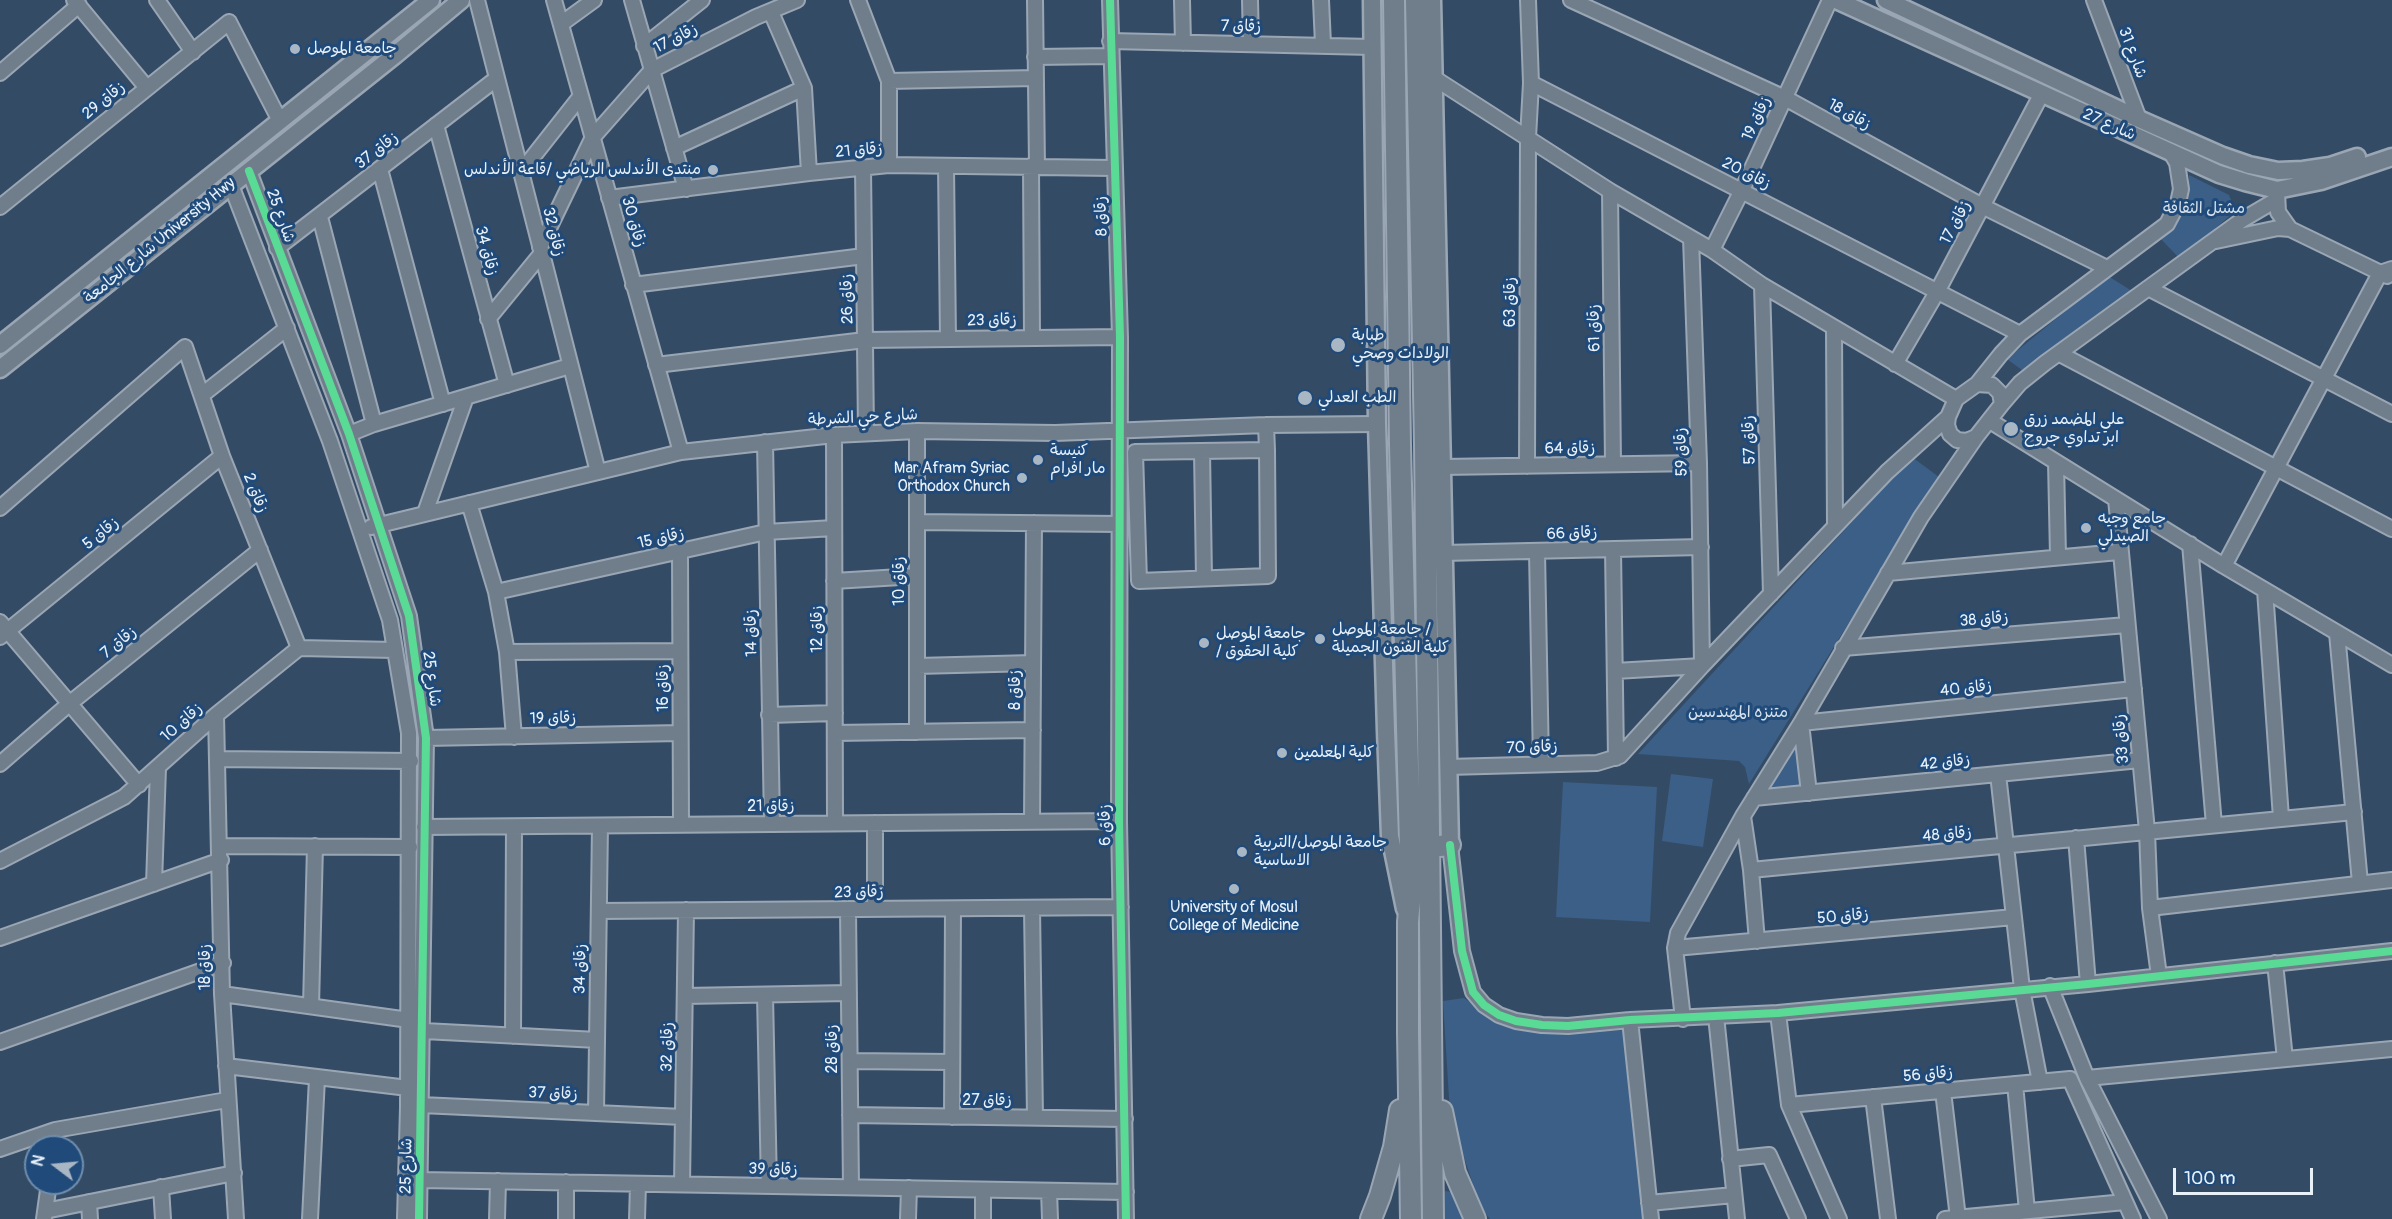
<!DOCTYPE html>
<html>
<head>
<meta charset="utf-8">
<style>
	body { margin:0 }
	#map { position:relative; width:2392px; height:1219px; overflow:hidden; background:#344b65; font-family:Pangolin,sans-serif }
	canvas { display:block }
	.north { position:absolute; left:24px; top:1135px; width:60px; height:60px; box-sizing:border-box; background:#1f4a7a; border:2px solid #6f8dac; border-radius:50%; rotate:286deg; font-size:16px; font-weight:700; line-height:24px; text-align:center; color:#e8f1f8 }
	.north::after { content:''; display:block; margin:auto; width:21px; height:27px; background:#a9b7c5; clip-path:polygon(50% 0,100% 100%,50% 72%,0 100%) }
	.scale { position:absolute; left:2173px; top:1168px; width:140px; height:27px; box-sizing:border-box; border:3px solid #e8f1f8; border-top:0; padding-left:8px; font-size:18px; line-height:21px; white-space:nowrap; color:#e8f1f8; -webkit-text-stroke:4px #1f4a7a; paint-order:stroke }
</style>
</head>
<body>
<div id="map">
<canvas width="2392" height="1219"></canvas>
<div class="north">N</div>
<div class="scale">100 m</div>
</div>
<script>
const c = document.querySelector('canvas').getContext('2d');
c.lineJoin = 'round';
function fill(path, color) { c.fillStyle = color; c.fill(path, 'evenodd'); }
const poly = rows => new Path2D(rows.map(r => 'M' + r).join(''));
function strokePath(path, color, width, dash) { c.strokeStyle = color; c.lineWidth = width; c.lineCap = dash ? 'butt' : 'round'; c.setLineDash(dash || []); c.stroke(path); }
function write(font, color, halo, rows, align = 'center') {
  c.font = font + ' Pangolin,"Playpen Sans Arabic",sans-serif'; c.lineWidth = 6; c.setLineDash([]); c.textBaseline = 'middle'; c.strokeStyle = halo; c.fillStyle = color; for (const [text, x, y, turn = 0] of rows) {
    c.save(); c.translate(x, y); c.rotate((+turn || 0) * Math.PI / 180); c.textAlign = isNaN(turn) ? turn : align; if (halo) c.strokeText(text, 0, 0); c.fillText(text, 0, 0); c.restore();
  }
}
fill(poly([
	[2189,175,2229,195,2234,208,2233,213,2180,259,2159,237,2173,225,2189,181],
	[2108,276,2132,291,2026,373,2007,359],
	[1912,457,1939,477,1749,784,1745,767,1739,761,1638,754],
	[1796,740,1800,787,1767,790],
	[1671,774,1713,779,1703,847,1662,841],
	[1563,782,1657,787,1650,922,1556,917],
	[1464,998,1490,1016,1541,1032,1628,1030,1643,1219,1490,1219,1480,1206,1450,1114,1443,1001],
	[1444,1191,1454,1192,1465,1219,1444,1219]
]), '#3b5f87');
const minor = poly([
	[74,0,147,88],
	[157,0,193,52],
	[477,0,598,472],
	[554,0,681,452],
	[632,0,686,189],
	[858,0,889,81,889,165],
	[1035,0,1037,166],
	[1110,0,1120,337,1119,821,1126,1219],
	[1182,0,1183,43],
	[1250,0,1251,43],
	[1321,0,1323,44],
	[1528,0,1531,83,2020,334],
	[1571,0,1785,98,1984,207,2107,268],
	[2094,0,2139,119],
	[771,12,804,88,809,173],
	[561,24,594,0],
	[1110,41,1372,47],
	[644,46,702,0],
	[1035,57,1111,56],
	[0,73,79,5],
	[1434,78,1610,191,1712,250,1762,285,1956,399],
	[889,81,1035,78],
	[436,125,507,385],
	[674,148,804,88],
	[946,166,948,339],
	[1031,166,1032,337],
	[863,167,866,432],
	[380,169,443,404],
	[249,171,349,434,409,616,426,738,419,1219],
	[521,172,580,97],
	[231,185,330,441,390,620,409,733,408,1107,405,1219],
	[1610,191,1613,464],
	[2277,192,2278,212,2290,229,2387,276],
	[609,198,809,173,889,165,1113,168],
	[0,207,229,22,280,121],
	[320,217,374,424],
	[2216,241,2278,228,2290,229],
	[540,247,593,137,652,70,756,17,797,0],
	[277,248,496,79],
	[1712,250,1742,190,1830,0],
	[633,285,864,256],
	[1762,285,1771,594],
	[2148,288,2392,414],
	[488,319,542,253],
	[1834,328,1835,526],
	[2060,354,2392,529],
	[1895,364,1937,292,2041,95],
	[656,365,865,340,1120,337],
	[1977,384,1992,385,2000,393,2002,404,1976,437,1967,441,1957,440,1950,434,1947,425,1948,417,1956,399,1977,384,2001,354,2020,334,2167,224,2178,203,2181,189,2177,163,2170,151],
	[202,395,287,328],
	[2002,404,2020,383,2045,363,2242,220,2276,200],
	[1990,421,2224,566,2392,665],
	[1266,425,1267,450,1268,576,1139,581,1135,452,1267,450],
	[917,431,917,732],
	[349,434,374,424,570,366],
	[834,435,835,823],
	[765,442,772,823],
	[1202,451,1204,578],
	[2056,462,2058,556],
	[1527,466,1528,138,1531,83],
	[1442,467,1699,463],
	[2116,499,2147,831,2150,908,2159,976],
	[469,503,496,592,507,652,514,737],
	[0,508,185,347,222,456,299,648],
	[425,513,466,397],
	[917,522,1119,524],
	[371,527,681,452,834,435,917,431,1055,433,1266,425,1377,424],
	[2190,544,2214,825],
	[1613,549,1616,758],
	[680,552,681,825],
	[1537,552,1541,764],
	[1443,553,1701,547],
	[2224,566,2380,273,2392,269],
	[1888,573,2119,552],
	[834,581,917,576],
	[2265,590,2281,818],
	[496,592,766,532,834,528],
	[0,622,139,785],
	[2337,633,2360,883],
	[0,637,222,456],
	[1843,648,2127,625],
	[507,652,680,651],
	[917,666,1033,663],
	[1615,671,1702,666,1699,463,1691,238],
	[216,715,222,994,236,1219],
	[769,715,835,713],
	[835,733,1033,730],
	[426,738,680,733],
	[218,759,411,761],
	[0,764,69,704,260,550],
	[1448,767,1597,763,1620,756,1702,666,1887,472,1948,417],
	[1998,774,2022,989,2040,1082],
	[1809,793,1801,723,2134,689],
	[1754,798,2140,760],
	[1743,816,1751,870,1757,941],
	[1032,821,1034,523],
	[875,823,875,908],
	[424,827,1119,821],
	[2076,838,2088,984],
	[1450,845,1462,951,1473,992,1484,1005,1499,1015,1516,1021,1542,1025,1568,1026,1630,1020,1778,1013,2088,984,2392,951],
	[221,846,410,847],
	[0,861,124,797,216,715,299,648,394,650],
	[1751,870,2354,812],
	[154,884,158,768],
	[1032,908,1035,1117],
	[2150,908,2392,880],
	[848,909,851,1187],
	[599,911,1121,907],
	[0,938,221,860],
	[1675,948,2014,917],
	[2275,963,2285,1059],
	[2050,986,2087,1078,2159,1219],
	[222,994,409,1020],
	[765,995,769,1186],
	[685,996,849,993],
	[311,1006,315,846],
	[1778,1013,1789,1105,1839,1219],
	[1716,1016,1737,1219],
	[1683,1019,1675,948,1678,933,1743,816,1801,723,1921,517,1976,437],
	[1630,1020,1651,1219],
	[424,1031,597,1040],
	[513,1036,514,827],
	[0,1042,223,963],
	[850,1061,952,1062],
	[226,1066,408,1088],
	[2087,1078,2392,1049],
	[2015,1084,2027,1211],
	[1943,1091,1958,1218],
	[1873,1097,1888,1219],
	[421,1105,683,1117],
	[1789,1105,2070,1079,2133,1219],
	[596,1113,600,826],
	[850,1115,1125,1119],
	[952,1117,953,909],
	[53,1147,55,1130],
	[0,1149,55,1130,227,1100],
	[1730,1159,1769,1155,1798,1219],
	[420,1180,1126,1192],
	[682,1184,686,910],
	[161,1187,163,1219],
	[1049,1191,1050,1219],
	[89,1202,90,1219],
	[1649,1203,1734,1195],
	[45,1211,234,1173],
	[44,1219,49,1183],
	[310,1219,317,1078],
	[497,1219,498,1181],
	[566,1219,566,1182],
	[637,1219,638,1184],
	[908,1219,909,1188],
	[983,1219,983,1190],
	[1945,1219,2125,1202]
]);
const major = poly([
	[1372,0,1377,424,1386,731,1390,836,1405,909],
	[1432,0,1450,845],
	[1836,0,2219,174,2245,182,2277,190,2321,181,2392,157],
	[1886,0,2139,119,2223,156,2249,165,2278,171,2303,170,2330,166,2357,157],
	[0,345,431,0],
	[0,369,395,55,461,0]
]);
const highway = poly([
	[1394,0,1400,445,1411,887,1408,922,1408,1033,1411,1219],
	[1416,0,1425,444,1433,1219],
	[1429,847,1450,845],
	[1442,1111,1455,1173,1475,1219],
	[1371,1219,1380,1196,1394,1147,1400,1110]
]);
strokePath(minor, '#9aa6b3', 18);
strokePath(major, '#9aa6b3', 21);
strokePath(highway, '#9aa6b3', 24);
strokePath(minor, '#707e8c', 14);
strokePath(major, '#707e8c', 16);
strokePath(highway, '#707e8c', 20);
strokePath(poly([
	[1110,0,1120,337,1119,821,1126,1219],
	[249,171,349,434,409,616,426,738,419,1219],
	[1450,845,1462,951,1473,992,1484,1005,1499,1015,1516,1021,1542,1025,1568,1026,1630,1020,1778,1013,2088,984,2392,951]
]), '#5adb95', 8);
for (const [x, y, r, color] of [
	[295,49,6,"#a9b7c5"],
	[713,170,6,"#a9b7c5"],
	[1338,345,8,"#a9b7c5"],
	[1305,398,8,"#a9b7c5"],
	[2011,429,8,"#a9b7c5"],
	[1038,460,6,"#a9b7c5"],
	[1022,478,6,"#a9b7c5"],
	[2086,528,6,"#a9b7c5"],
	[1320,639,6,"#a9b7c5"],
	[1204,643,6,"#a9b7c5"],
	[1282,753,6,"#a9b7c5"],
	[1242,852,6,"#a9b7c5"],
	[1234,889,6,"#a9b7c5"]
]) { const dot = new Path2D(); dot.arc(x, y, r, 0, 2 * Math.PI); c.fillStyle = color; c.fill(dot); strokePath(dot, '#1f4a7a', 2); }
write('16px', '#e8f1f8', '#1f4a7a', [
	["زقاق 7",1241,27,1],
	["زقاق 17",676,39,-27],
	["شارع 31",2132,53,69],
	["زقاق 29",104,101,-39],
	["زقاق 18",1849,115,29],
	["زقاق 19",1757,119,-65],
	["شارع 27",2109,125,24],
	["زقاق 37",377,151,-38],
	["زقاق 21",859,151,-5],
	["زقاق 20",1746,174,27],
	["شارع 25",280,216,70],
	["زقاق 8",1102,216,-92],
	["زقاق 30",633,222,74],
	["زقاق 17",1956,223,-62],
	["زقاق 32",553,232,76],
	["شارع الجامعة University Hwy",160,241,-39],
	["زقاق 34",486,251,75],
	["زقاق 26",848,299,-91],
	["زقاق 63",1511,302,-90],
	["زقاق 23",992,321,-1],
	["زقاق 61",1595,328,-91],
	["شارع حي الشرطة",863,418,-3],
	["زقاق 57",1750,440,-92],
	["زقاق 64",1570,449,-1],
	["زقاق 59",1682,452,-92],
	["زقاق 2",255,493,68],
	["زقاق 5",101,534,-39],
	["زقاق 66",1572,534,-2],
	["زقاق 15",661,539,-13],
	["زقاق 10",900,581,-90],
	["زقاق 38",1984,620,-5],
	["زقاق 12",818,629,-90],
	["زقاق 14",752,633,-91],
	["زقاق 7",119,643,-39],
	["شارع 25",431,679,82],
	["زقاق 16",664,688,-90],
	["زقاق 40",1966,689,-6],
	["زقاق 8",1016,690,-90],
	["زقاق 19",553,719,-1],
	["زقاق 10",182,723,-42],
	["زقاق 33",2122,739,-95],
	["زقاق 70",1532,748,-2],
	["زقاق 42",1945,763,-6],
	["زقاق 21",771,807],
	["زقاق 6",1106,825,-91],
	["زقاق 48",1947,835,-5],
	["زقاق 23",859,893,-1],
	["زقاق 50",1843,917,-5],
	["زقاق 18",206,967,-90],
	["زقاق 34",581,969,-89],
	["زقاق 32",668,1047,-89],
	["زقاق 28",833,1049,-90],
	["زقاق 56",1928,1075,-5],
	["زقاق 37",553,1094,2],
	["زقاق 27",987,1101],
	["شارع 25",407,1166,-89],
	["زقاق 39",773,1170,1]
]);
write('16px', '#e8f1f8', '#1f4a7a', [
	["جامعة الموصل",307,49],
	["منتدى الأندلس الرياضي /قاعة الأندلس",701,170,"right"],
	["طبابة",1352,336],
	["الولادات وصحي",1352,354],
	["الطب العدلي",1318,398],
	["علي المضمد زرق",2024,420],
	["ابر تداوي جروح",2024,438],
	["كنيسة",1050,451],
	["مار افرام",1050,469],
	["Mar Afram Syriac",1010,469,"right"],
	["Orthodox Church",1010,487,"right"],
	["جامع وجيه",2098,519],
	["الصيدلي",2098,537],
	["جامعة الموصل /",1332,630],
	["كلية الفنون الجميلة",1332,648],
	["جامعة الموصل",1216,634],
	["/ كلية الحقوق",1216,652],
	["كلية المعلمين",1294,753],
	["جامعة الموصل/التربية",1254,843],
	["الاساسية",1254,861],
	["University of Mosul",1234,908,"center"],
	["College of Medicine",1234,926,"center"]
], 'left');
write('16px', '#d7e3ed', '#1f4a7a', [
	["مشتل الثقافة",2204,209],
	["متنزه المهندسين",1738,713]
]);
</script>
</body>
</html>
